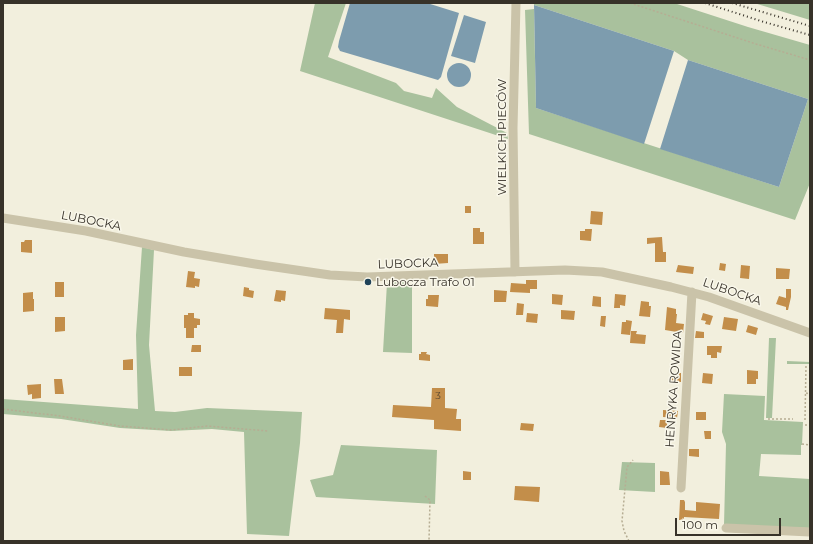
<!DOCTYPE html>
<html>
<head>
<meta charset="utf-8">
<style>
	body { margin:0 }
	#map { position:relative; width:813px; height:544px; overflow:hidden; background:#f2efdd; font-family:Montserrat,sans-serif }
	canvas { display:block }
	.frame { position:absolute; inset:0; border:4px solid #373229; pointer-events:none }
	.scale { position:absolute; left:675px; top:518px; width:106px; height:18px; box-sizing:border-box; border:2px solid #373229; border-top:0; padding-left:5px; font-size:12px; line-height:14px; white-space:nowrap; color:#373229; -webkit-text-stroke:3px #f9f7ea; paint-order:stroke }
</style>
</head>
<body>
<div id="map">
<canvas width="813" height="544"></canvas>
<div class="frame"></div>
<div class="scale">100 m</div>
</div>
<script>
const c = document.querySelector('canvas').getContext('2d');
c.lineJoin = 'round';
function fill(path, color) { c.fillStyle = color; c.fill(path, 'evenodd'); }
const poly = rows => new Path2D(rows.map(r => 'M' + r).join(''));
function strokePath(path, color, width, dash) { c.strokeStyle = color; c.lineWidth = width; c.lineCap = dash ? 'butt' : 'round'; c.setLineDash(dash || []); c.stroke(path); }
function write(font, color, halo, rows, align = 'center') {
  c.font = font + ' Montserrat,sans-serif'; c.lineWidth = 3; c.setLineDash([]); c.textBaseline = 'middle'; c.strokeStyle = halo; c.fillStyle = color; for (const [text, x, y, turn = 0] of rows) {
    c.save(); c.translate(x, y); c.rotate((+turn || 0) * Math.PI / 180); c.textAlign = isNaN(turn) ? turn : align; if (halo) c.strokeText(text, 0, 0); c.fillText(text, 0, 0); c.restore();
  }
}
fill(poly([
	[315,3,346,3,328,57,396,83,404,91,432,98,436,88,457,107,507,133,508,139,300,71],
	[534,3,674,3,748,27,810,45,810,183,795,220,529,134,525,10,534,9,536,108,779,187,808,99,688,60,674,51,534,5],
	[754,3,810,3,810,20],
	[142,247,154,250,149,345,155,411,175,412,207,408,302,412,300,443,289,536,247,534,244,432,212,429,171,431,120,428,61,419,3,414,3,399,138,409,136,335],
	[405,281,412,286,412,353,383,352,387,283],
	[769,338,776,338,772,418,766,418],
	[787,361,810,362,810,364,787,364],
	[724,394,765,396,764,420,803,422,802,445,801,445,801,455,761,454,759,476,810,479,809,528,724,525,726,444,722,432],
	[341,445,437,450,435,504,316,497,310,480,333,475],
	[622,462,655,463,655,492,619,490]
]), '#a9c19d');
fill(poly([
	[350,3,427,3,459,13,441,77,438,80,340,51,338,47,339,41],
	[534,5,674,51,644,144,536,108],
	[464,15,486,22,475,63,451,56],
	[688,60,808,99,779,187,660,149],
	'447 75a12 12 0 1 1 24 0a12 12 0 1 1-24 0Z'
]), '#7d9cae');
fill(poly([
	[465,206,471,206,471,213,465,213],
	[591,211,603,212,602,225,590,224],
	[473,228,480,228,480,232,484,232,484,244,473,244],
	[585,229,592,229,591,241,580,240,580,231,585,231],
	[662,237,663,252,666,252,666,262,655,262,655,243,647,244,647,238],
	[25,240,32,240,32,253,21,252,21,242,24,242],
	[434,254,448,254,448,263,434,264],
	[720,263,726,264,725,271,719,270],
	[678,265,694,267,693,274,676,272],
	[741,265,750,266,749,279,740,278],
	[776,268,790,269,789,279,776,279],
	[188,271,195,272,194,278,200,279,199,287,195,286,195,288,186,287],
	[526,280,537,280,537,289,530,289,530,293,510,292,511,283,526,284],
	[55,282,64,282,64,297,55,297],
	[244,287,249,288,249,290,254,291,253,298,243,296],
	[786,289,791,289,791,297,788,310,786,310,786,307,776,304,779,296,786,298],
	[276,290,286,291,285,301,281,300,281,302,274,301],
	[494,290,507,291,506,302,494,302],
	[33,292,33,299,34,299,34,311,23,312,23,293],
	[552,294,563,295,562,305,552,304],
	[615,294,626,295,625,306,620,305,620,308,614,308],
	[428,295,439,295,438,307,426,306,426,299,428,299],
	[593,296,601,297,601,307,592,306],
	[641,301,649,302,649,306,651,306,650,317,639,316],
	[517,303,524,304,523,315,516,315],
	[667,307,676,309,676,314,677,314,676,323,684,324,683,333,665,330],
	[325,308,350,310,350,320,344,319,343,333,336,333,337,320,324,319],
	[561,310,575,311,574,320,561,319],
	[188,313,194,313,194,318,200,319,200,325,197,325,197,328,194,328,194,338,186,338,186,328,184,328,184,315,188,315],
	[527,313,538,314,537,323,526,322],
	[703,313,713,316,710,325,705,324,706,321,701,320],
	[601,316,606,316,605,327,600,326],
	[55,317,65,317,65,331,55,332],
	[724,317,738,319,736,331,722,329],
	[626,320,632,321,630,335,621,334,622,322,626,322],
	[748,325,758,328,756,335,746,332],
	[631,331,637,331,636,334,646,335,645,344,630,343],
	[696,331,704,332,704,338,695,338],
	[192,345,201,345,201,352,191,352],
	[707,346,722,346,721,353,717,352,717,358,711,358,711,355,707,355],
	[421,352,427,352,426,354,430,355,430,361,419,360,419,354,421,354],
	[133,359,133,370,123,370,123,360],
	[179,367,192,367,192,376,179,376],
	[747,370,758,371,758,379,756,379,756,384,747,384],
	[672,373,681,373,681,382,672,382],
	[703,373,713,374,712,384,702,383],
	[54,379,62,379,64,394,55,394],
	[41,384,41,398,32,399,32,394,28,395,27,385],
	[432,388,445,388,445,408,457,409,456,419,461,419,461,431,434,429,434,420,392,417,393,405,431,407],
	[663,410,678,411,677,418,663,417],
	[696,412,706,412,706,420,696,420],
	[660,420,667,420,667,428,659,427],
	[521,423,534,424,533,431,520,430],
	[704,431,711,431,711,439,705,439],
	[689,449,699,449,699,457,689,456],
	[463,471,471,472,471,480,463,480],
	[660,471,669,472,670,485,660,485],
	[515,486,540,487,539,502,514,500],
	[680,500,684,500,685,502,685,510,696,511,696,502,720,504,719,519,684,517,684,520,679,520]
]), '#c38e4a');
strokePath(poly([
	[630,3,756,44,810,60],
	[806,393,810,394],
	[3,409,60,416,120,426,172,430,207,426,268,431],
	[768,419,793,419],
	[805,420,806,365],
	[805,425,810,425],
	[802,444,810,445],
	[425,496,430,500,429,541],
	[629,541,624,531,622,521,627,467,633,460]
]), '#b6ad93', 1.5, [2, 2]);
strokePath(poly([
	[3,218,86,231,184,252,255,264,330,275,367,277,565,270,602,272,671,287,709,297,810,333],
	[515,272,513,128,516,3],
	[681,488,692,292],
	[726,528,810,532]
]), '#cac3a9', 9);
strokePath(poly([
	[705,3,764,22,810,35],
	[732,3,810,26]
]), '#373229', 2, [1, 3]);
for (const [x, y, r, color] of [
	[368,282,4,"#1f4258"]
]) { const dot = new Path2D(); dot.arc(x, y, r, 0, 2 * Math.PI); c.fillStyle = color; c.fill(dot); strokePath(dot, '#f9f7ea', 1.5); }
write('10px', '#5a4931', null, [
	["3",438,396]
]);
write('12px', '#373229', '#f9f7ea', [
	["WIELKICH PIECÓW",502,137,-90],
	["LUBOCKA",91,221,11],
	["LUBOCKA",408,264,-2],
	["LUBOCKA",732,292,19],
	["HENRYKA ROWIDA",674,389,-86]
]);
write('12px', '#373229', '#f9f7ea', [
	["Lubocza Trafo 01",376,282]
], 'left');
</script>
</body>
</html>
